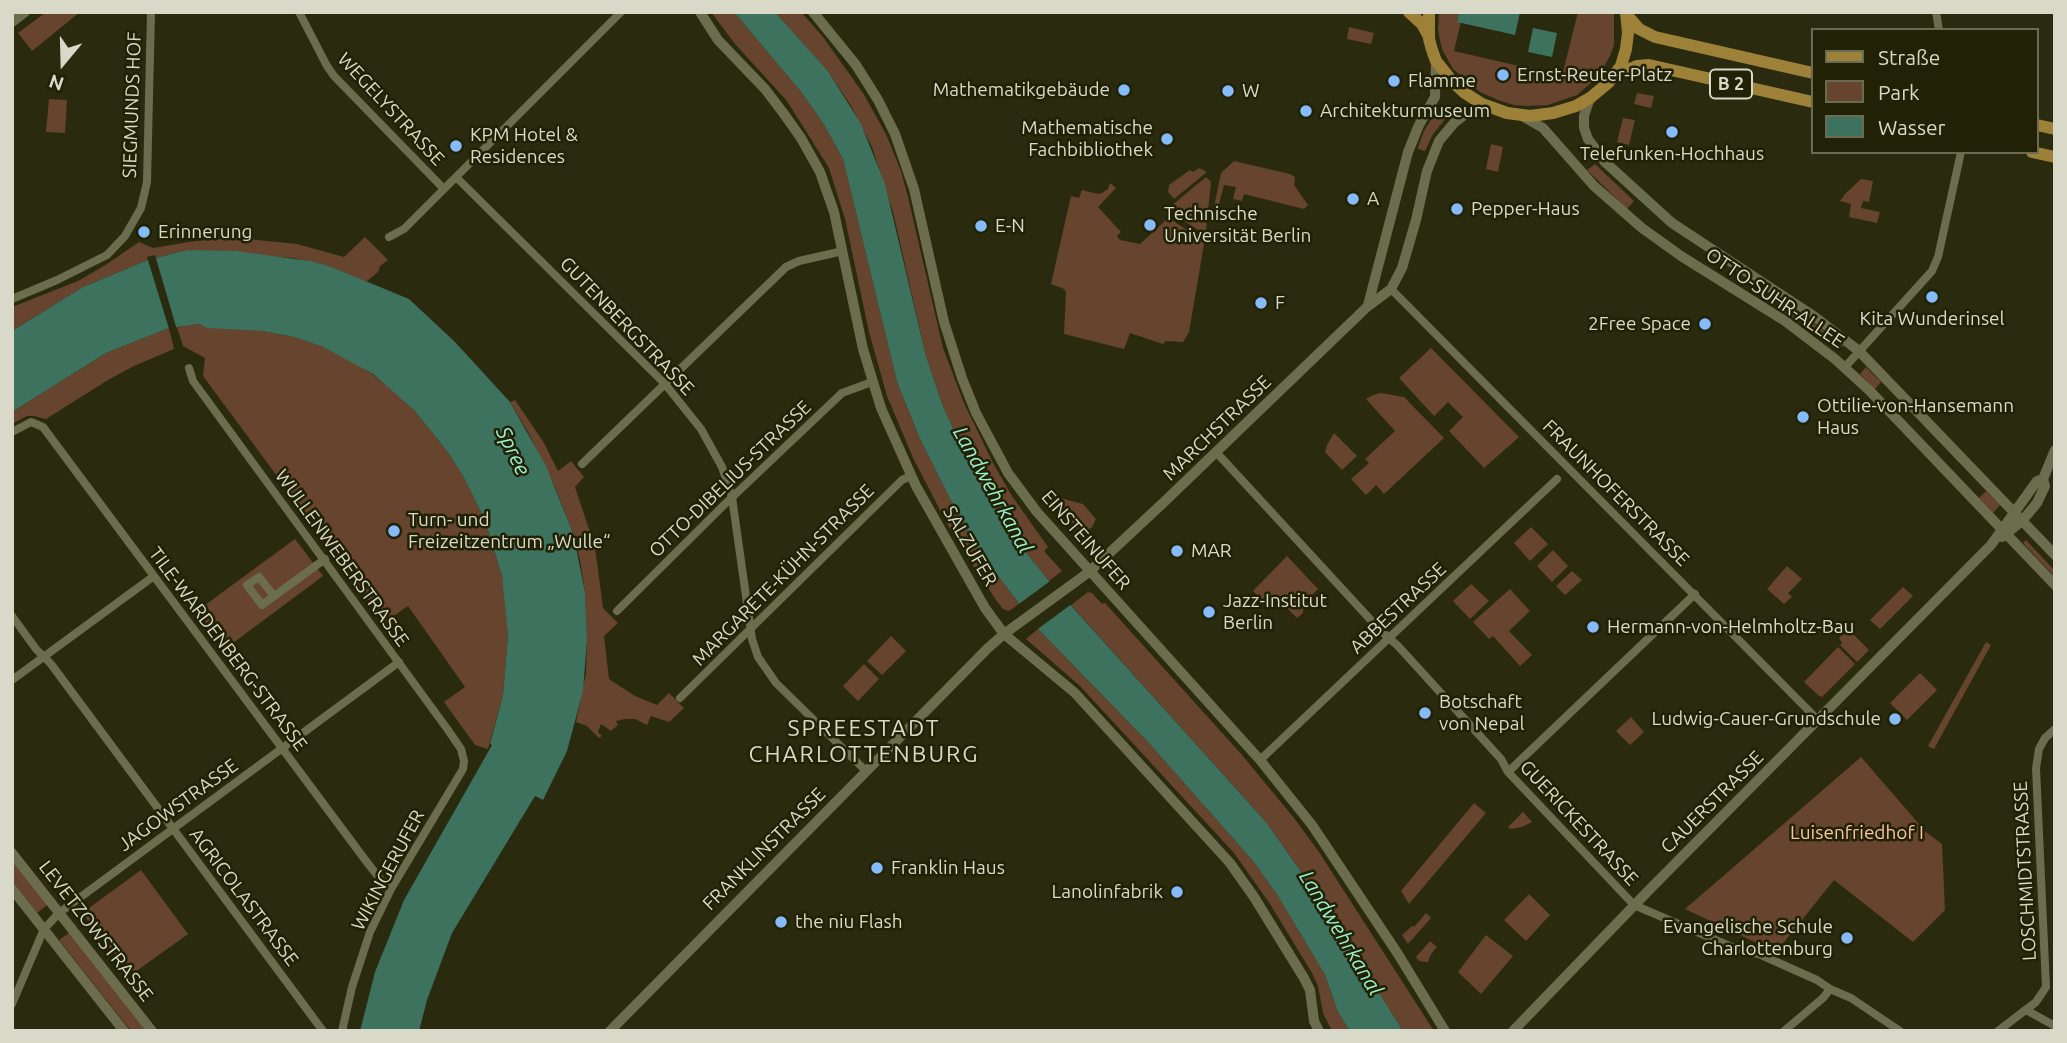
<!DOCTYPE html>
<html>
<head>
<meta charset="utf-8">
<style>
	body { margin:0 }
	#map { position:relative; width:2067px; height:1043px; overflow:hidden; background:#2a2a0e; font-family:Ubuntu,sans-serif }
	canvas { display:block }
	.frame { position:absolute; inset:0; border:14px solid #d8d9c8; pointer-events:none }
	.legend { position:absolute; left:1811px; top:28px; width:228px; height:126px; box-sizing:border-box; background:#202105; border:2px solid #6a6b53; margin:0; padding:9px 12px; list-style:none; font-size:21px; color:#d8d9c8 }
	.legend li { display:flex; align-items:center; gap:14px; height:35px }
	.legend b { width:35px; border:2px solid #6a6b53 }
	.north { position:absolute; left:28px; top:28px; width:70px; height:70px; -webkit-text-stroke:5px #202105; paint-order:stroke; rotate:199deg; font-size:19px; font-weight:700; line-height:28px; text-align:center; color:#d8d9c8 }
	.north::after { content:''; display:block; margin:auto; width:24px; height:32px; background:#d8d9c8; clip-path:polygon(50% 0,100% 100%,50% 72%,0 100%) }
</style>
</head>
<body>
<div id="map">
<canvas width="2067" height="1043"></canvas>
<div class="frame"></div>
<ul class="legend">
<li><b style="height:9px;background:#9d8139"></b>Straße</li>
<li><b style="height:19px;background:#66442e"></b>Park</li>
<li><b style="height:19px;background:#3d725e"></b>Wasser</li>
</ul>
<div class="north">N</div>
</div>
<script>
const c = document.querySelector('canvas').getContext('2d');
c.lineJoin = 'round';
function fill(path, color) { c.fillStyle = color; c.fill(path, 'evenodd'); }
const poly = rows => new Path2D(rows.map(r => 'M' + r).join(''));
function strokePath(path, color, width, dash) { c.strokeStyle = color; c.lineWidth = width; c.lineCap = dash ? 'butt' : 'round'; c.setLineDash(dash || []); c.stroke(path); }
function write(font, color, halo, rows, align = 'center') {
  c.font = font + ' Ubuntu,sans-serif'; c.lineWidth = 5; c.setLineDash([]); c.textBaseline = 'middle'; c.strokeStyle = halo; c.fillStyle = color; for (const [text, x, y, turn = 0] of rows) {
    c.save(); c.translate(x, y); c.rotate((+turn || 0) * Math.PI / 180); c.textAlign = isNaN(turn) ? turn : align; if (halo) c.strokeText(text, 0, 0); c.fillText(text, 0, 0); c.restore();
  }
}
fill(poly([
	[46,12,80,12,32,51,18,33],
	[711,12,734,12,802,93,823,123,843,159,897,382,920,439,950,499,983,556,1019,604,1009,611,1003,609,996,600,952,533,913,458,887,396,869,332,845,219,829,168,787,101,735,44],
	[775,12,801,12,823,37,863,93,886,134,901,171,908,197,943,348,964,403,993,463,1012,496,1048,547,1044,551,1062,571,1049,581,1028,555,988,498,969,464,942,404,926,356,893,212,872,147,851,106,828,71],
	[1439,12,1459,12,1457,21,1461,22,1454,51,1562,76,1578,12,1614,12,1614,45,1610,56,1598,77,1577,95,1548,105,1527,106,1514,105,1498,100,1480,92,1453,69,1443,51,1440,41,1438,29],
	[1349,27,1374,33,1371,44,1347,39],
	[1637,93,1654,96,1651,108,1634,104],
	[49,99,67,100,65,133,46,132],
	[1435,113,1446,118,1433,134,1425,151,1418,149,1418,147,1424,131],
	[1623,118,1635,120,1629,145,1617,142],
	[1491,144,1503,147,1498,172,1486,169],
	[1234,161,1290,174,1295,177,1294,185,1308,205,1304,209,1244,194,1242,201,1233,199,1236,187,1224,185,1218,208,1216,208,1215,212,1213,212,1221,173],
	[1595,164,1634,201,1627,209,1587,170],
	[1199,168,1207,172,1174,199,1168,192,1169,185,1190,170,1193,172],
	[1206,177,1211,182,1206,230,1203,233,1173,214,1171,206],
	[1861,179,1873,181,1869,202,1863,201,1861,208,1880,212,1877,223,1849,217,1851,204,1840,201,1845,194],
	[1110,183,1116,188,1098,207,1121,232,1117,236,1120,240,1140,244,1166,220,1172,220,1203,241,1204,244,1189,332,1183,342,1166,341,1163,344,1130,333,1124,349,1064,334,1066,292,1064,289,1051,284,1071,196,1079,198,1082,190,1098,194,1102,193,1108,189],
	[365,237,388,260,380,266,378,272,366,282,329,266,294,258,187,250,148,260,83,287,12,331,12,307,78,281,107,264,139,242,153,248,195,241,237,238,297,244,344,257],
	[1783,302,1803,315,1843,346,1839,350,1809,326,1777,309],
	[200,324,263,331,294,337,323,347,351,361,372,374,397,394,414,410,447,451,463,476,485,520,502,576,506,606,508,636,503,695,488,749,475,745,444,702,465,687,408,606,385,622,203,376,205,358,183,346,177,327],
	[169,328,174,349,134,366,108,380,46,419,34,416,27,416,12,424,12,412,106,353],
	[1431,348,1519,437,1484,468,1449,431,1463,417,1448,402,1434,416,1399,378],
	[1866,367,1881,382,1875,389,1860,374],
	[1381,393,1404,397,1444,438,1384,494,1376,485,1366,495,1351,479,1369,463,1365,459,1395,431,1366,399,1373,395],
	[515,400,544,443,558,471,571,461,584,477,575,487,595,547,603,608,618,623,604,636,609,679,635,696,657,705,669,693,684,708,669,722,651,716,647,725,635,719,625,719,616,721,618,725,611,731,601,724,598,732,602,736,599,738,587,726,576,722,586,673,587,640,585,592,580,560,573,533,555,487,528,432,510,402],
	[1334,433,1357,456,1342,470,1325,452,1327,445],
	[1986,491,2000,505,1993,513,1979,498],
	[1049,495,1083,504,1096,519,1092,527,1083,535],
	[1531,527,1548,544,1530,561,1514,543],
	[295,539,323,576,225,649,197,611],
	[2026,540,2055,571,2055,577,2023,543],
	[1553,550,1568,566,1552,582,1537,566],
	[1287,556,1318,589,1304,603,1303,613,1297,618,1277,598,1268,606,1253,591],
	[1787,566,1802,579,1788,593,1792,597,1784,604,1767,589],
	[1572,571,1582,580,1565,595,1556,586],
	[1471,584,1489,601,1470,619,1453,601],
	[1903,587,1913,596,1880,629,1870,620],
	[1510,589,1530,611,1509,631,1532,655,1520,666,1493,636,1489,639,1473,622],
	[1088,592,1092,593,1102,604,1105,603,1242,755,1294,818,1319,852,1434,1031,1403,1031,1321,900,1266,822,1071,605],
	[1038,629,1148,742,1253,861,1278,896,1325,975,1338,1012,1350,1031,1332,1031,1323,1013,1318,986,1312,973,1270,904,1234,853,1080,686,1026,639],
	[1848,629,1869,650,1857,662,1840,645,1842,643,1839,638],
	[891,636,906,651,882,675,867,661],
	[1986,642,1991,645,1934,749,1928,746],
	[1838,647,1855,664,1822,697,1819,696,1804,682],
	[864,664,879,679,858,701,843,686],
	[1920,673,1937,690,1907,720,1890,703],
	[1631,717,1644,732,1630,745,1616,731],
	[1861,757,1926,832,1942,844,1945,910,1913,942,1834,880,1776,952,1685,909],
	[1474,803,1486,813,1409,904,1401,891],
	[1523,812,1532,822,1522,827,1510,829,1508,827],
	[12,860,47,905,37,913,12,881],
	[141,870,188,934,131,975,82,913],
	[1529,894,1550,915,1526,941,1504,920],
	[1426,913,1431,918,1408,944,1402,935,1412,926,1414,927],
	[69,933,146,1031,131,1031,59,940],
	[1486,935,1513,956,1481,994,1458,972],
	[1430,941,1437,947,1431,954,1428,962,1419,961,1416,957]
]), '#66442e');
fill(poly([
	[734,12,775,12,828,71,861,124,885,184,926,356,942,404,969,464,988,498,1028,555,1049,581,1266,822,1321,900,1403,1031,1350,1031,1338,1012,1325,975,1278,896,1253,861,1148,742,1038,629,983,556,950,499,920,439,897,382,843,159,823,123,802,93],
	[1459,12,1520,12,1515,35,1457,22],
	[1533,28,1557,33,1552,57,1528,52],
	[187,250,236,251,310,261,329,266,409,299,455,342,510,402,546,466,573,533,585,592,587,640,583,691,567,751,543,800,535,796,452,933,427,1000,419,1031,360,1031,375,972,404,900,492,745,490,744,503,695,508,636,502,576,485,520,463,476,447,451,414,410,373,374,323,347,294,337,263,331,207,328,200,324,169,328,106,353,12,412,12,331,83,287,148,260]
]), '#3d725e');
fill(poly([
	[155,255,177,330,170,332,147,257],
	[1053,579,1073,603,1035,631,1016,606]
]), '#2a2a0e');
strokePath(poly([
	[299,12,327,66,334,76,444,189],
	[1936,12,1939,30],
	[456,177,665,384,701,429,722,467,732,497,752,639,758,657,776,683,866,771],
	[389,237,404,229,621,12],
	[1391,289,1818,720],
	[12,299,57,280,107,255,125,236,141,208,147,182,151,12],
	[1845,367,1932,271,1938,257,1961,152],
	[189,368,193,381,448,730,461,749,464,761,463,769,391,889,370,932,352,987,342,1031],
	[12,432,31,422,43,427,366,861,384,884,391,889],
	[1216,452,1380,630,1398,646,1501,759,1508,772,1634,905,1732,947,1761,955,1817,980,1830,989,1851,998,1900,1031],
	[582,464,786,267,799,261,843,251],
	[274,596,259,577,247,585,262,605,325,559],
	[617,611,724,505,842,393,872,382],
	[12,616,36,649,51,664,323,1031],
	[12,680,154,576],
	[680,698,902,480,911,476],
	[1260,760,1557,479],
	[1508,772,1695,594],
	[12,1004,44,929,59,913,399,662],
	[2026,1010,2055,1026],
	[1784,1031,1823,998,1830,989],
	[1998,1031,2036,1002,2046,987,2036,768,2039,749,2045,738,2055,729]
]), '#6c6d4f', 8);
strokePath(poly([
	[700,12,718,40,765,89,784,114,801,138,820,172,834,212,863,349,881,408,916,486,985,608,1004,634,1075,693,1230,863,1254,897,1304,978,1310,990,1314,1021,1319,1031],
	[813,12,856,65,878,100,895,134,914,189,944,322,962,378,976,413,1008,473,1037,512,1260,760,1312,825,1398,954,1445,1031],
	[12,22,25,12],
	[1590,98,1584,116,1584,128,1588,139,1605,162,1672,223,1815,317,1859,351,2055,555],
	[1522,116,1543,128,1594,186,1642,228,1681,256,1785,321,1835,359,1869,390,2055,585],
	[1368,305,1408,152,1419,125,1435,97,1436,61],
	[2002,537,2022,521,2037,503,2045,486,2043,479],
	[12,853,152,1031],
	[12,889,124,1031],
	[610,1031,988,648,1004,634,1089,572,1163,503,1367,307,1391,289,1402,268,1416,220,1427,171,1439,141,1454,123,1463,116,1473,110,1489,108],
	[1513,1031,1651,888,1991,545,2037,481,2043,479,2055,450]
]), '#6c6d4f', 10);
strokePath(poly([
	[1409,12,1422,24,1428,35],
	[1429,12,1429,39,1432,50,1436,61,1452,81,1465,93,1482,104,1507,113,1530,116,1553,113,1576,106,1590,98,1608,83,1621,66,1626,49,1628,33,1626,12],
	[1626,14,1639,29,1655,37,1813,73],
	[1615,75,1637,66,1649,65,1813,102],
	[2037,125,2055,129],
	[2032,152,2055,157]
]), '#9d8139', 12);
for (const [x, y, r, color] of [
	[1503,75,7,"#86bbfb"],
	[1394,81,7,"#86bbfb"],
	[1124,90,7,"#86bbfb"],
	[1228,91,7,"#86bbfb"],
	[1306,111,7,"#86bbfb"],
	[1672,132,7,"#86bbfb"],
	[1167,139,7,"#86bbfb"],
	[456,146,7,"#86bbfb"],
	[1353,199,7,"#86bbfb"],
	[1457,209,7,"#86bbfb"],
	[1150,225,7,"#86bbfb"],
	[981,226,7,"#86bbfb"],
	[144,232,7,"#86bbfb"],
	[1932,297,7,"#86bbfb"],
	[1261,303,7,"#86bbfb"],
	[1705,324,7,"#86bbfb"],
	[1803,417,7,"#86bbfb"],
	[394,531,7,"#86bbfb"],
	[1177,551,7,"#86bbfb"],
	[1209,612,7,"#86bbfb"],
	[1593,627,7,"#86bbfb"],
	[1425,713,7,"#86bbfb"],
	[1895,719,7,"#86bbfb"],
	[877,868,7,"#86bbfb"],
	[1177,892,7,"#86bbfb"],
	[781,922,7,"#86bbfb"],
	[1847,938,7,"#86bbfb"]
]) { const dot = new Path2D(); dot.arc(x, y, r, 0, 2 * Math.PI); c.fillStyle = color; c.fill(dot); strokePath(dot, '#202105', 2.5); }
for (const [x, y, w] of [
	[1731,84,42]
]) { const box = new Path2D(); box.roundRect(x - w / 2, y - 14.5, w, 29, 5); c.fillStyle = '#202105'; c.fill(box); strokePath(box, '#d8d9c8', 2); }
write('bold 18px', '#d8d9c8', null, [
	["B 2",1731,84]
]);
write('19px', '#d8d9c8', '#202105', [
	["Ernst-Reuter-Platz",1517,75],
	["Flamme",1408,81],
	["Mathematikgebäude",1110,90,"right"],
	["W",1242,91],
	["Architekturmuseum",1320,111],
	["Mathematische",1153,128,"right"],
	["Fachbibliothek",1153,150,"right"],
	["KPM Hotel &",470,135],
	["Residences",470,157],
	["Telefunken-Hochhaus",1672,154,"center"],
	["A",1367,199],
	["Pepper-Haus",1471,209],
	["Technische",1164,214],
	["Universität Berlin",1164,236],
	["E-N",995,226],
	["Erinnerung",158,232],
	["F",1275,303],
	["Kita Wunderinsel",1932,319,"center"],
	["2Free Space",1691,324,"right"],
	["Ottilie-von-Hansemann",1817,406],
	["Haus",1817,428],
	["Turn- und",408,520],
	["Freizeitzentrum „Wulle“",408,542],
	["MAR",1191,551],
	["Jazz-Institut",1223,601],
	["Berlin",1223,623],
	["Hermann-von-Helmholtz-Bau",1607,627],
	["Botschaft",1439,702],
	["von Nepal",1439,724],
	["Ludwig-Cauer-Grundschule",1881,719,"right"],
	["Franklin Haus",891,868],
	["Lanolinfabrik",1163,892,"right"],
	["the niu Flash",795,922],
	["Evangelische Schule",1833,927,"right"],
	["Charlottenburg",1833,949,"right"]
], 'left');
write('19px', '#d8d9c8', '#202105', [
	["SIEGMUNDS HOF",132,105,-88],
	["WEGELYSTRASSE",391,109,47],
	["OTTO-SUHR-ALLEE",1775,298,34],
	["GUTENBERGSTRASSE",627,326,46],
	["MARCHSTRASSE",1217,428,-44],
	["OTTO-DIBELIUS-STRASSE",730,479,-44],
	["FRAUNHOFERSTRASSE",1616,493,45],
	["EINSTEINUFER",1086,540,49],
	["SALZUFER",970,546,60],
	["WULLENWEBERSTRASSE",342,558,54],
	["MARGARETE-KÜHN-STRASSE",783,575,-45],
	["ABBESTRASSE",1398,608,-43],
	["TILE-WARDENBERG-STRASSE",228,649,53],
	["CAUERSTRASSE",1712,802,-45],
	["JAGOWSTRASSE",178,805,-36],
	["GUERICKESTRASSE",1579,823,47],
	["FRANKLINSTRASSE",764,849,-45],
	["WIKINGERUFER",388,870,-62],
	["LOSCHMIDTSTRASSE",2025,871,-93],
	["AGRICOLASTRASSE",244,897,53],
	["LEVETZOWSTRASSE",96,931,52]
]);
write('19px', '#f9c4a2', '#202105', [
	["Luisenfriedhof I",1857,833]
]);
write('italic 21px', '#9af0cf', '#202105', [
	["Spree",513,451,64],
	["Landwehrkanal",993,490,61],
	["Landwehrkanal",1341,933,59]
]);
c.letterSpacing = '2px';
write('23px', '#d8d9c8', '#202105', [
	["SPREESTADT",864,728],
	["CHARLOTTENBURG",864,754]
]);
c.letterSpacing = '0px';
</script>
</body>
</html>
